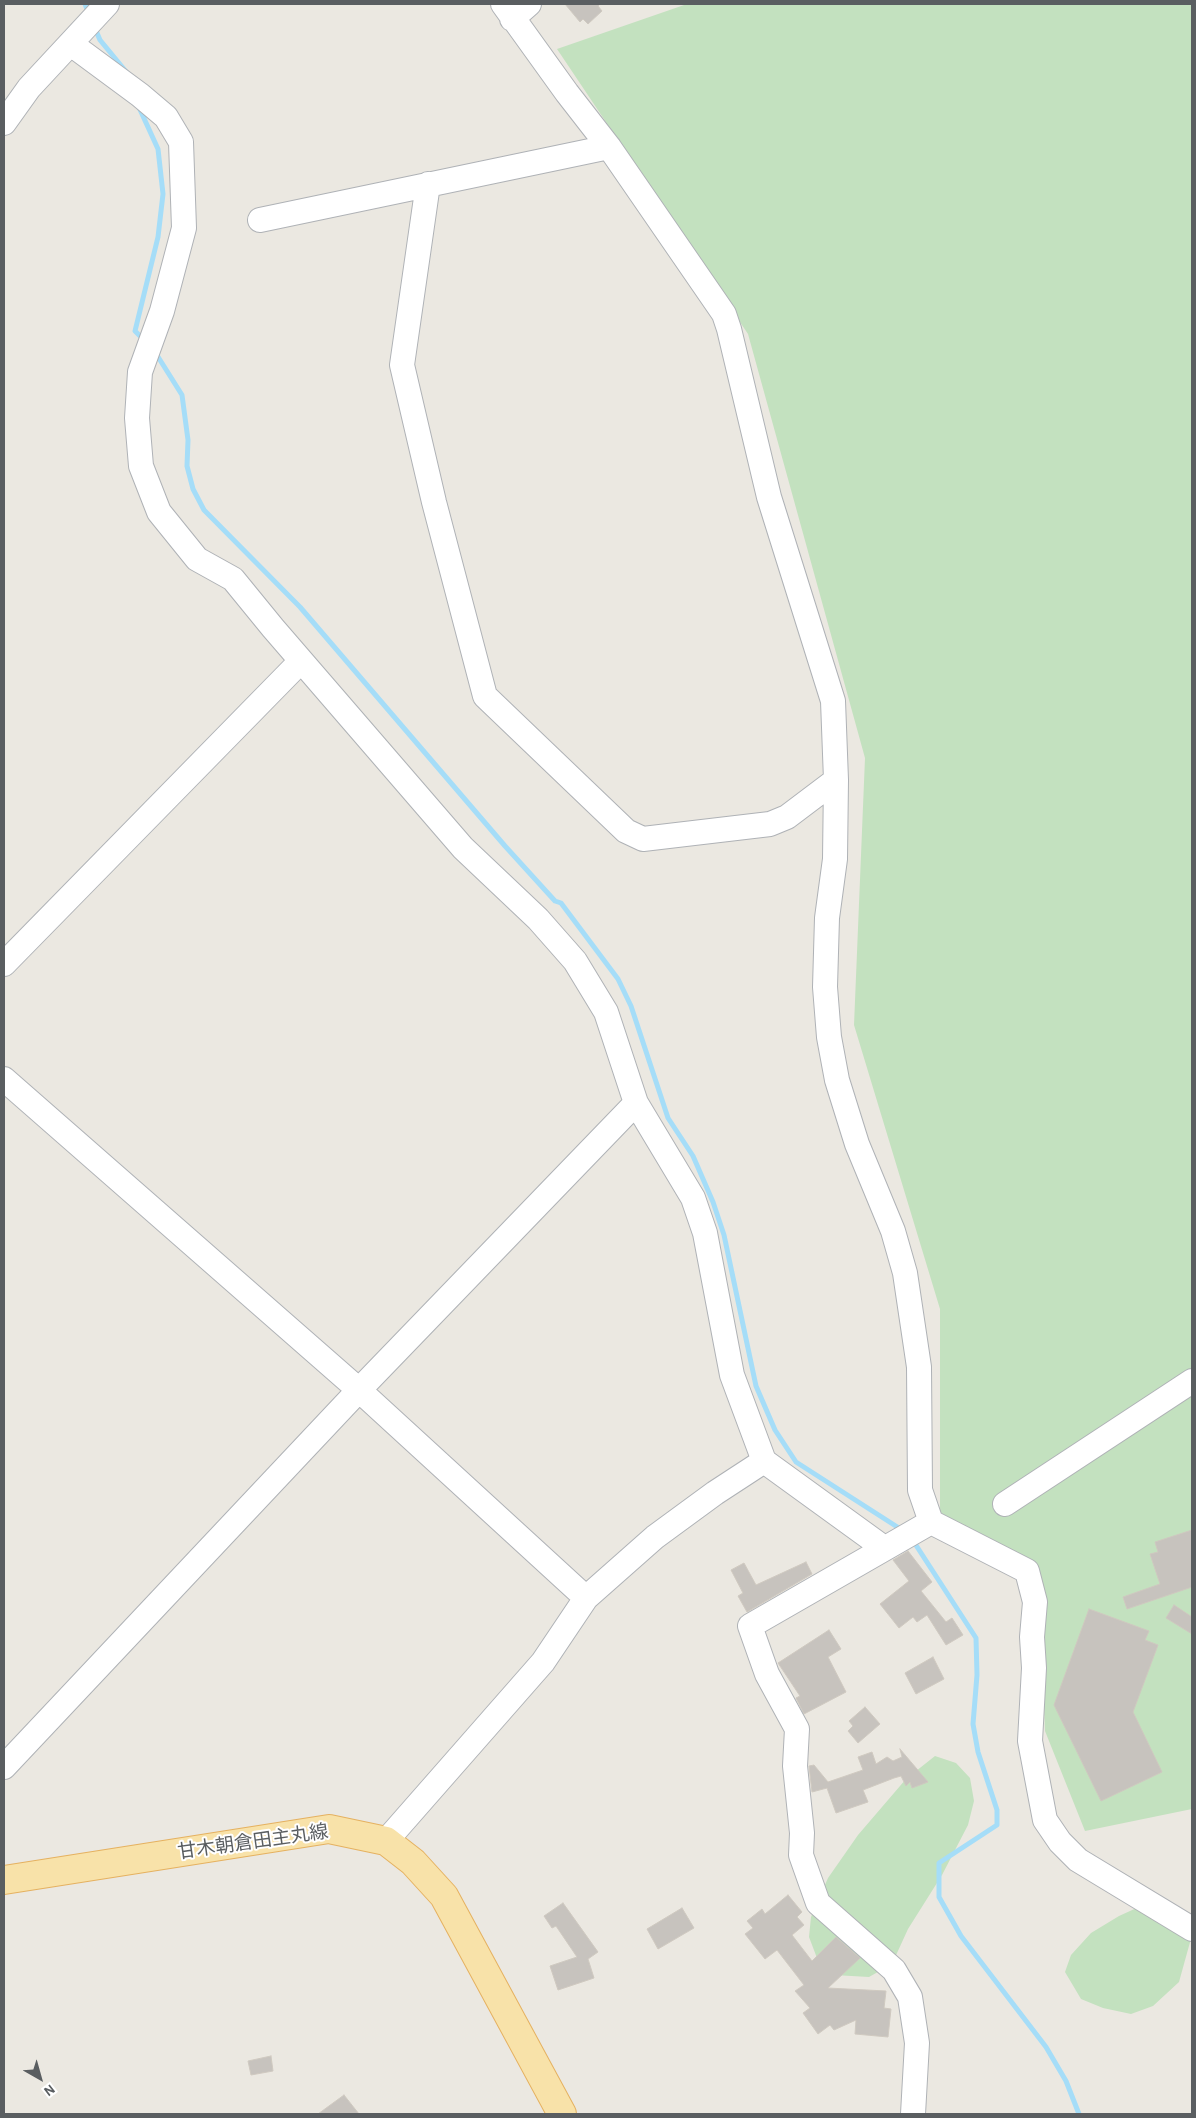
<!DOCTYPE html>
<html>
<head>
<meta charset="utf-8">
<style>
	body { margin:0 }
	#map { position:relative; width:1196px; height:2118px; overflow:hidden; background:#ebe8e1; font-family:"Alegreya Sans",sans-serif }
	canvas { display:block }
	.frame { position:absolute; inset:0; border:5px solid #5a5e61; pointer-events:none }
	.north { position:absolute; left:15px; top:2053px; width:50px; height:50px; -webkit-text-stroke:4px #fff; paint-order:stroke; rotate:142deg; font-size:14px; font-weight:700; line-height:20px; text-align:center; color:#5a5e61 }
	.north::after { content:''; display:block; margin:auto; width:18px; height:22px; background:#5a5e61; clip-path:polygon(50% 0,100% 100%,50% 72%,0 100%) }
</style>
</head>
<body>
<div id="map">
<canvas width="1196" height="2118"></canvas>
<div class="frame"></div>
<div class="north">N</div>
</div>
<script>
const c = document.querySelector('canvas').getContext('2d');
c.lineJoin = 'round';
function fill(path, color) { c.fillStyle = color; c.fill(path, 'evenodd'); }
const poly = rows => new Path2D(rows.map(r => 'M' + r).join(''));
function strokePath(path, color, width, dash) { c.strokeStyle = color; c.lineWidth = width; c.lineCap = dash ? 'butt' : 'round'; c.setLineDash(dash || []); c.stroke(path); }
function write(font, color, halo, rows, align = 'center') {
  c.font = font + ' "Alegreya Sans","Noto Sans JP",sans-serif'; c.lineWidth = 4; c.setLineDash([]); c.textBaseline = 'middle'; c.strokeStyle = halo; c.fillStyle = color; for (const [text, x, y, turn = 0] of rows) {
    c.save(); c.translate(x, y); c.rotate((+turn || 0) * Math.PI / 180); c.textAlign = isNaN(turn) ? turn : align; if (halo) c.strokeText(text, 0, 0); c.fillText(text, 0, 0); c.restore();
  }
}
fill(poly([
	[687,4,1192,4,1192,1809,1085,1831,1045,1731,1039,1579,940,1516,940,1309,854,1025,865,758,748,334,557,49],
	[935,1756,956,1763,970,1778,974,1801,968,1825,942,1875,908,1929,892,1964,869,1977,834,1975,817,1958,809,1937,811,1917,828,1878,858,1835,906,1779],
	[1141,1906,1192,1935,1179,1982,1153,2006,1131,2014,1103,2008,1081,1999,1065,1972,1071,1955,1091,1933,1119,1916]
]), '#c3e1bf');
strokePath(poly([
	[85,4,89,14],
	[94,26,100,40,128,74],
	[137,103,158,149,163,194,158,237,135,331,144,340],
	[155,352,182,395,188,440,187,466,193,489,204,510,300,607,505,846,555,901,561,903,618,979,631,1006,668,1118,693,1156,713,1202,724,1235,756,1386,775,1430,796,1462,902,1530],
	[912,1539,976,1638,977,1675,973,1724,978,1752,997,1810,997,1825,939,1863,939,1897,961,1936,1046,2047,1066,2081,1079,2114]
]), '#a5ddf8', 5);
const building = poly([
	[565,4,600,4,598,6,602,11,588,24,583,19,580,22,565,4],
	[1192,1530,1192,1587,1127,1609,1123,1597,1160,1584,1150,1554,1158,1552,1155,1542,1192,1530],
	[908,1551,932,1582,921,1591,946,1622,952,1618,963,1635,946,1645,927,1615,917,1622,913,1617,899,1628,880,1604,909,1581,893,1560,908,1551],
	[806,1562,812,1574,747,1612,738,1596,743,1593,731,1570,744,1563,756,1585,806,1562],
	[1174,1605,1192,1617,1192,1634,1166,1618,1174,1605],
	[1089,1609,1149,1631,1145,1640,1158,1645,1133,1712,1162,1772,1101,1801,1054,1705,1089,1609],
	[829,1630,841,1649,828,1657,846,1692,804,1714,796,1698,800,1696,778,1663,829,1630],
	[933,1657,944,1679,916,1694,905,1673,933,1657],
	[865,1707,880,1724,858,1743,848,1731,853,1726,849,1721,865,1707],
	[900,1749,928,1782,912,1788,910,1782,906,1786,901,1776,894,1778,863,1790,868,1802,836,1813,827,1788,812,1792,809,1766,814,1765,828,1782,863,1770,858,1757,872,1752,876,1764,887,1757,893,1761,902,1757,900,1749],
	[788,1895,802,1912,797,1917,804,1925,792,1935,812,1961,836,1937,860,1958,828,1988,886,1991,884,2008,891,2009,888,2037,855,2034,856,2020,834,2030,830,2025,818,2034,803,2013,810,2008,795,1991,804,1985,777,1950,765,1959,745,1934,753,1928,747,1921,762,1909,765,1914,788,1895],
	[563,1903,598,1952,588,1959,594,1978,558,1990,550,1966,577,1957,556,1926,552,1928,544,1916,563,1903],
	[682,1908,694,1928,658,1949,647,1929,682,1908],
	[271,2056,273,2071,251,2075,248,2061,271,2056],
	[344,2095,359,2114,318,2114,344,2095]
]);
fill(building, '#c7c3be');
strokePath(building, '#cfc9c0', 1);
const minor = poly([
	[503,4,567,93,609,147,724,314,729,329,769,497,833,701,836,780,835,859,827,918,825,987,829,1037,837,1080,857,1144,893,1231,905,1273,919,1367,920,1490,931,1522,1027,1571,1035,1602,1032,1637,1034,1668,1030,1741,1045,1820,1060,1842,1078,1860,1192,1929],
	[512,19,529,4],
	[71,44,140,95,166,117,181,142,184,228,162,311,140,372,137,418,141,466,159,512,197,559,233,579,273,628,463,848,538,919,575,961,606,1012,636,1103,693,1198,705,1233,732,1375,764,1461,884,1548],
	[4,123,29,88,107,4],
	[428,184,402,365,434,502,485,696,626,831,643,839,770,824,787,817,836,780],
	[260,220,609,147],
	[4,964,301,661],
	[4,1079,359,1390,586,1598],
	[1005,1504,1192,1381],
	[4,1767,359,1390,636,1103],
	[386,1841,543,1662,586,1598,655,1537,715,1493,764,1461],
	[913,2114,917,2043,910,1997,894,1970,818,1903,801,1855,802,1833,795,1766,797,1729,767,1674,750,1626,931,1522]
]);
const major = poly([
	[4,1880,329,1829,386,1841,413,1862,444,1896,562,2114]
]);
strokePath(minor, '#afb2b6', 26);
strokePath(major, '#e5b160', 30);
strokePath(minor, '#fff', 24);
strokePath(major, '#f8e2a9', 28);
write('19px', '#5a5e61', '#fff', [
	["甘木朝倉田主丸線",253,1842,-8]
]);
</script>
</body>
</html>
